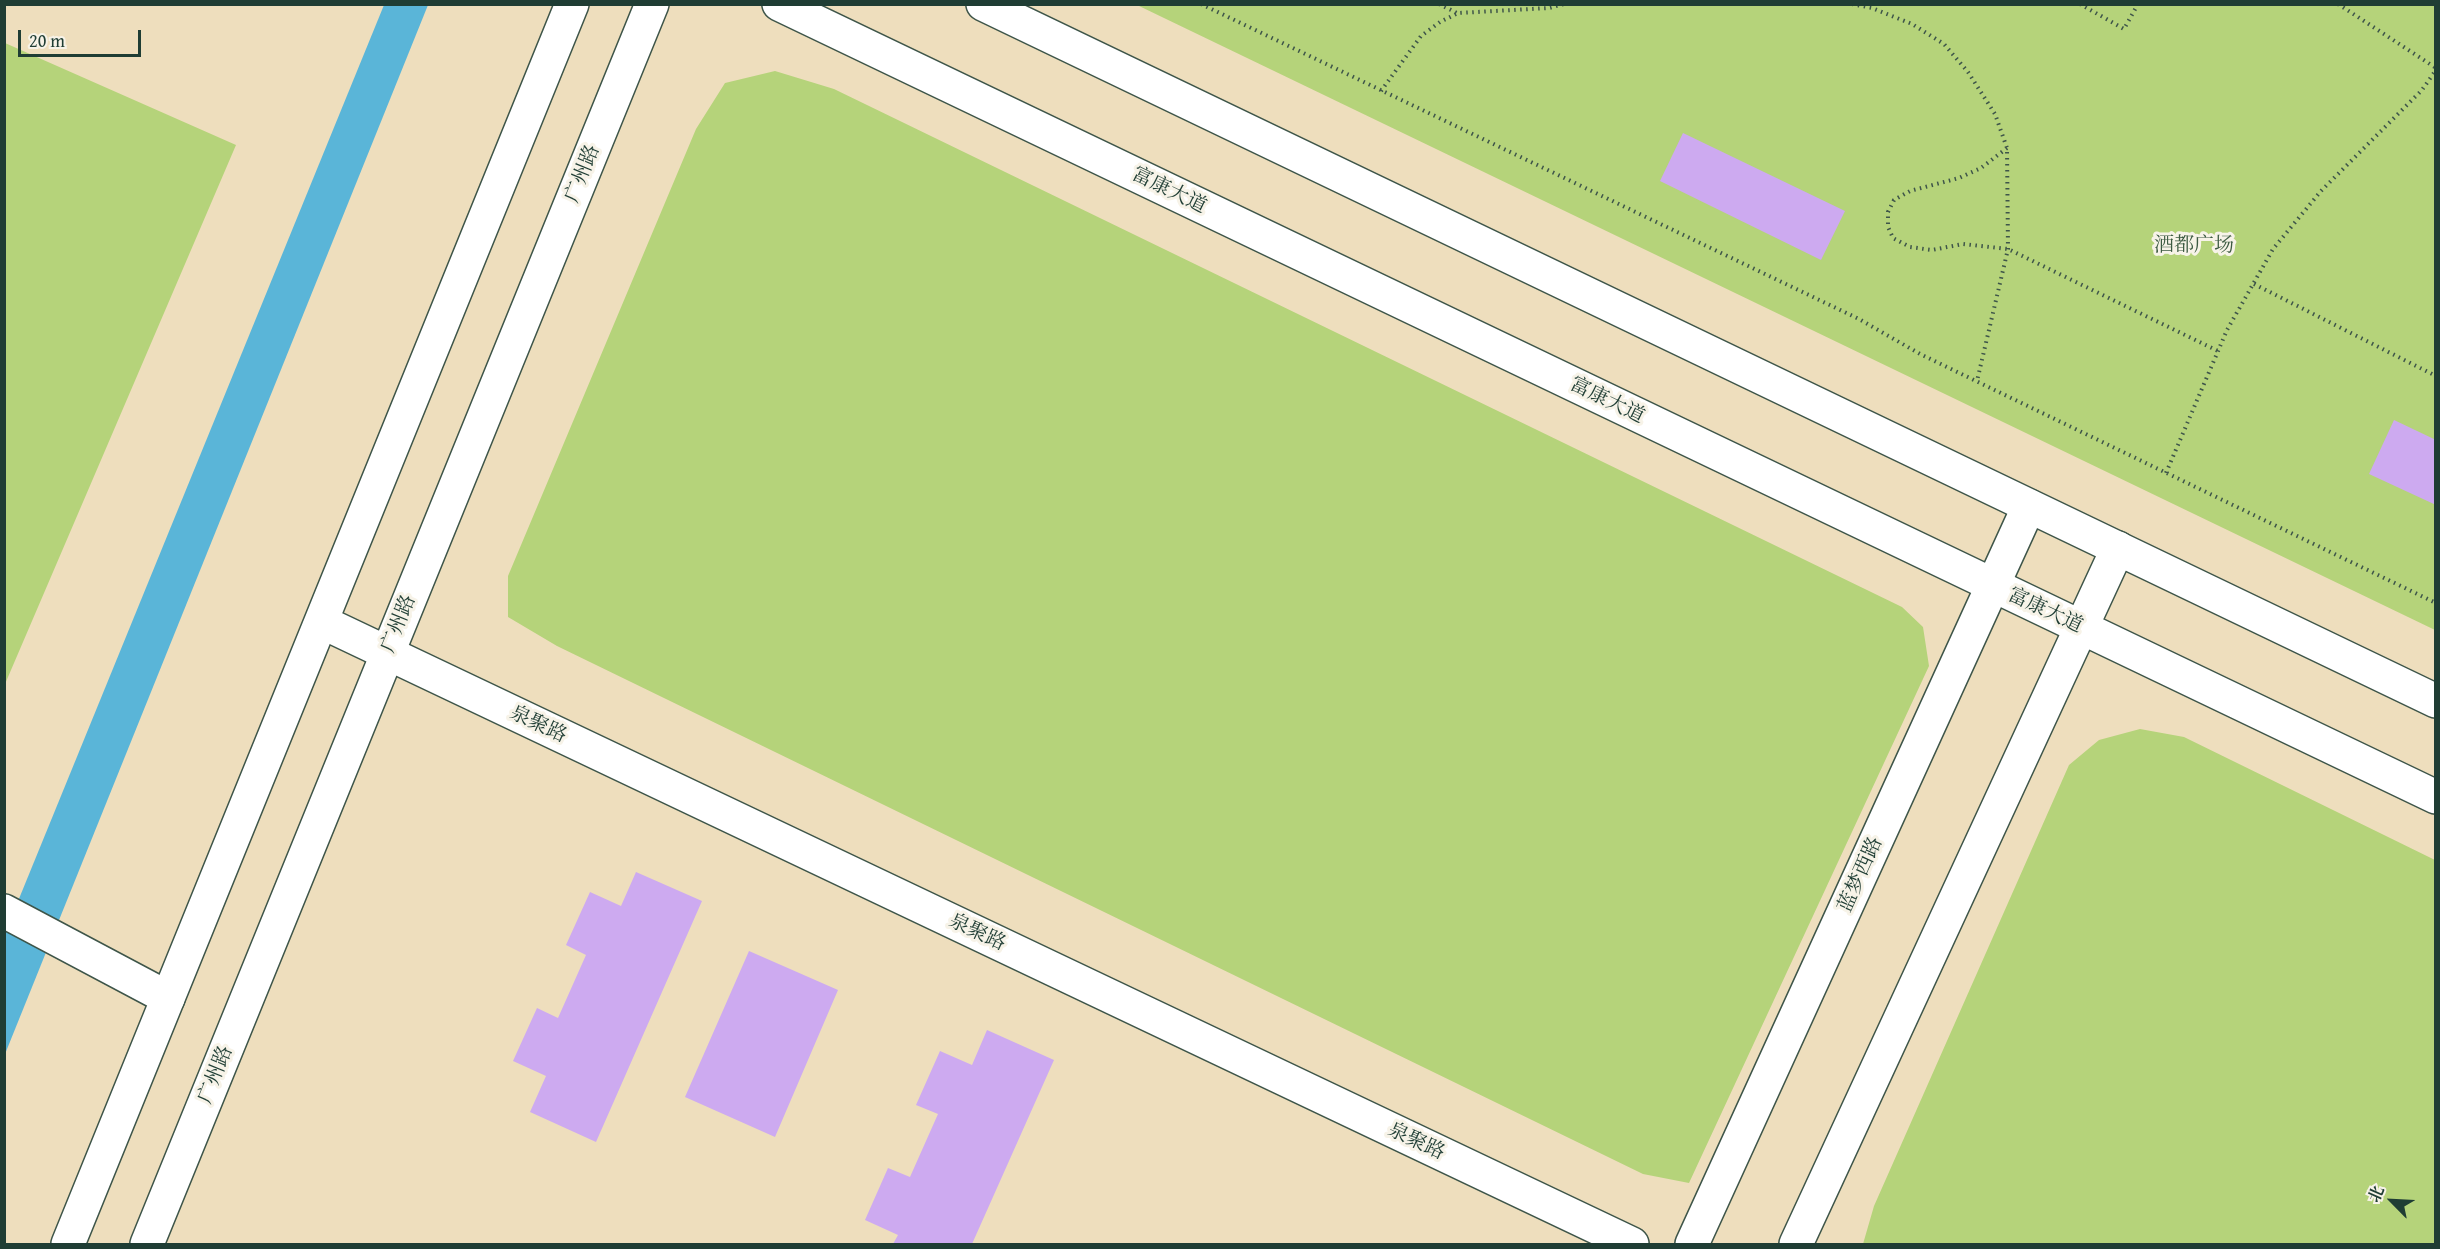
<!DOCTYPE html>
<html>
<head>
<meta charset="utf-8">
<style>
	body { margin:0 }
	#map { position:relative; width:2440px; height:1249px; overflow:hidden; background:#eedebd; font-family:"Gentium Book Plus","Noto Serif SC",serif }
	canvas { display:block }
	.frame { position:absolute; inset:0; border:6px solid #1f3d34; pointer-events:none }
	.north { position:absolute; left:2362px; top:1171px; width:60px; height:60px; -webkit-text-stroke:4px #f7f3e8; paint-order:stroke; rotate:294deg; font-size:16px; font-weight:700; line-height:24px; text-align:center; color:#1f3d34 }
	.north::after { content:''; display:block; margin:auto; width:21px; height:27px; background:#1f3d34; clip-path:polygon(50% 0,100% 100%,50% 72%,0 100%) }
	.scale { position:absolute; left:18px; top:30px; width:123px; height:27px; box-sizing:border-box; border:3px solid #1f3d34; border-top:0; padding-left:8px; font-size:18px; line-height:21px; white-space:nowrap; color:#1f3d34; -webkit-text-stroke:4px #f7f3e8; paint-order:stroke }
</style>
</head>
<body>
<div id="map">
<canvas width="2440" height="1249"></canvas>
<div class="frame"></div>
<div class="north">北</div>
<div class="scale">20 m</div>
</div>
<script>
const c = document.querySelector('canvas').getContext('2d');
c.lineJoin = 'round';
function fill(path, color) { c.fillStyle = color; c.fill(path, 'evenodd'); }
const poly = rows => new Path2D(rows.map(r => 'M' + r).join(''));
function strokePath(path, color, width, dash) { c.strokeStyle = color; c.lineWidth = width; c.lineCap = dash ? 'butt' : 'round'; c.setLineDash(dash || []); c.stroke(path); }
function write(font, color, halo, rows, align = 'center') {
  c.font = font + ' "Gentium Book Plus","Noto Serif SC",serif'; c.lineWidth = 6; c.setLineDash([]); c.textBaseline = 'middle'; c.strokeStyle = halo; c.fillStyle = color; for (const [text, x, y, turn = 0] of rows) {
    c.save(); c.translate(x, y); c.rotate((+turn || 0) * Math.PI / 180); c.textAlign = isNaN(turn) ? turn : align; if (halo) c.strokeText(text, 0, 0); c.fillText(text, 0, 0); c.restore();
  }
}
fill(poly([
	[1137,5,2435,5,2435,630],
	[5,43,236,145,5,684],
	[775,71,834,89,1902,607,1923,627,1929,666,1689,1183,1643,1174,557,646,508,617,508,576,696,129,725,83],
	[2140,729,2184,737,2435,860,2435,1244,1863,1244,1874,1206,2069,765,2099,740]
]), '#b5d37a');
fill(poly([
	[384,5,428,5,5,1054,5,933]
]), '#5ab5d8');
fill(poly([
	[1683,133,1845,211,1821,260,1660,181],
	[2394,420,2436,440,2436,505,2369,474],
	[636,872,702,901,596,1142,530,1112,546,1076,513,1061,537,1008,558,1018,586,955,566,945,590,892,621,906],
	[749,951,838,990,775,1137,685,1097],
	[987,1030,1054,1060,972,1244,893,1244,898,1235,865,1220,888,1168,910,1177,938,1114,916,1105,940,1051,972,1065]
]), '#cdaaf0');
const street = poly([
	[322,622,1632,1244],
	[4,911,168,998],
	[1692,1244,2029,506],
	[1796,1244,2118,548]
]);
const secondary = poly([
	[779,4,2436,797],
	[983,4,2436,701],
	[68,1244,572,4],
	[147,1244,652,4]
]);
strokePath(street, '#3e5549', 36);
strokePath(secondary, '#3e5549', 36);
strokePath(poly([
	[1201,4,1859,319,1920,354,2436,603],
	[1439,4,1457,13],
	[1852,4,1872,8,1912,24,1944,44,1968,72,1995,114,2007,148,2008,249,1977,381],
	[2080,4,2124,29,2138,4],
	[2338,4,2436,68],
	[1381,91,1421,36,1440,22,1458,13,1549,8,1564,4],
	[2007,148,1981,168,1959,178,1910,191,1894,200,1888,212,1888,227,1893,238,1910,247,1932,250,1963,244,2008,249,2218,351],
	[2254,284,2436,376],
	[2166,473,2227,330,2273,249,2321,191,2422,90,2436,70]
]), '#3e5549', 4, [1.5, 4.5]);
strokePath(street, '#fff', 33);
strokePath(secondary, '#fff', 33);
write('20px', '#1f3d34', '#f7f3e8', [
	["广州路",583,174,-68],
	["富康大道",1169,191,26],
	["富康大道",1607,401,26],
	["富康大道",2045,611,25],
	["广州路",399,624,-68],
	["泉聚路",538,725,25],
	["蓝梦西路",1861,875,-66],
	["泉聚路",977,933,25],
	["广州路",216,1075,-68],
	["泉聚路",1416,1142,25]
]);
write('20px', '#3d5b42', '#f7f3e8', [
	["酒都广场",2194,246]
]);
</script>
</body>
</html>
